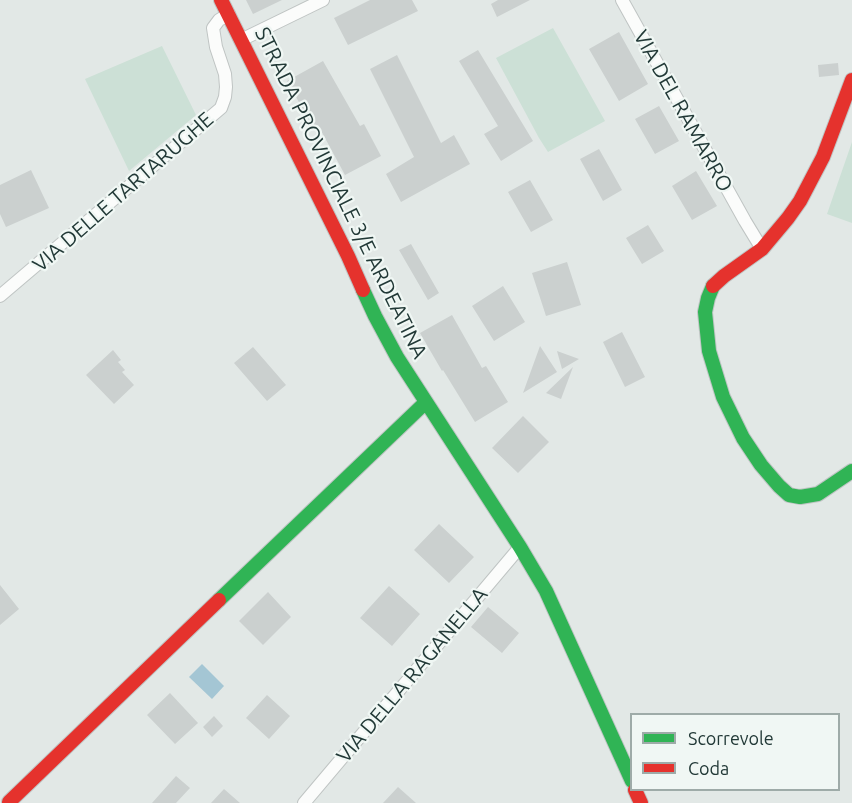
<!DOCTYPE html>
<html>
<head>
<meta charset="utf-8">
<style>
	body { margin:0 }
	#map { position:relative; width:852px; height:803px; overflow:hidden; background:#e2e8e6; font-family:Ubuntu,sans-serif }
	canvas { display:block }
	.legend { position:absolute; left:630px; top:713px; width:210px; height:78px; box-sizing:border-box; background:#f0f7f4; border:2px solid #9eaba8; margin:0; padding:8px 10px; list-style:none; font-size:18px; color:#223937 }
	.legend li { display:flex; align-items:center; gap:12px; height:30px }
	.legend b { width:30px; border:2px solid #9eaba8 }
</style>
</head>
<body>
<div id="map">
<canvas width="852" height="803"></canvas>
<ul class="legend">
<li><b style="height:8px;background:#30b455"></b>Scorrevole</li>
<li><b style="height:8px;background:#e5322d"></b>Coda</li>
</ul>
</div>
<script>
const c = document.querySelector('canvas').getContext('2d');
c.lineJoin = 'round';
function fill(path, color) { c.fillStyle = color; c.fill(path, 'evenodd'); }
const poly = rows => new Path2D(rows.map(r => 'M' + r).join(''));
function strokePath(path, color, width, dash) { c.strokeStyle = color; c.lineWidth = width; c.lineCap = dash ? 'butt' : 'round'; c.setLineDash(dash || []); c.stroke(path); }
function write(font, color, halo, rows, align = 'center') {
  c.font = font + ' Ubuntu,sans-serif'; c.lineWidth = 4.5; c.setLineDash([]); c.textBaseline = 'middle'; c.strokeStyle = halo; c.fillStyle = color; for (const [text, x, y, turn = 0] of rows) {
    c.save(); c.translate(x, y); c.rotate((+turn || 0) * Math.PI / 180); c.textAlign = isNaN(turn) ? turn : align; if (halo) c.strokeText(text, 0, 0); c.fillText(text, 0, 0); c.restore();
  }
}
fill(poly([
	[553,28,605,121,548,152,539,138,496,58],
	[162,46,196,115,129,171,85,79],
	[852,142,852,223,827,214]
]), '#cce0d6');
fill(poly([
	[202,664,224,686,212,699,189,677]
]), '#a4c6d4');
fill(poly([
	[246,0,282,0,253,14],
	[370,0,412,0,418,11,348,45,334,18],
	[498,0,530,0,497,17,491,4],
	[619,32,648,84,619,101,589,49],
	[478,50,533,141,501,161,484,134,498,126,459,61],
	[397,55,441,143,454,135,470,164,401,202,386,174,414,157,370,69],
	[323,61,360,126,364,124,381,156,345,175,318,125,313,127,287,81],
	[838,63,839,75,819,77,818,65],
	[659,106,679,141,655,154,635,119],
	[599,149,622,190,603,201,580,159],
	[31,170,49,208,6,227,0,214,0,185],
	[696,171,717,206,692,220,672,186],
	[530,180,553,220,531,232,508,192],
	[648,225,664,251,642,264,626,238],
	[411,244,439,293,428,300,399,250],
	[567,262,581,305,546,316,532,273],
	[503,286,525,322,494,341,472,306],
	[452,315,482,368,486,366,508,402,475,422,443,370,442,371,420,333],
	[622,332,645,377,625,387,603,342],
	[540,346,557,372,523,393],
	[253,347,286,385,267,401,234,363],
	[113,350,121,360,118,362,125,370,122,372,134,385,114,404,86,375],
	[557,351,579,359,562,369],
	[573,367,561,399,546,393],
	[523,416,549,442,518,473,492,448],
	[439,524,474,557,449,583,414,550],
	[0,585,19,609,0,625],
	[389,586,420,614,392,646,360,618],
	[268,592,291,617,263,645,239,621],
	[488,607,519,633,502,653,471,627],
	[170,693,198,723,175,744,147,715],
	[267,695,290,716,269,739,246,718],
	[214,716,223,726,212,737,203,727],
	[176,776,190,788,176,803,152,803],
	[398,787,416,803,383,803],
	[224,789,240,803,211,803]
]), '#cbd0cf');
const street = poly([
	[622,0,745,221,762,249],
	[241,40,323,0],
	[0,296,221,108,225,97,226,87,225,74,216,47,213,28,219,20,229,14],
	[304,803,520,547]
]);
const fast = poly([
	[713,286,708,298,705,312,709,351,723,397,743,438,761,465,779,486,789,495,800,497,818,494,852,471],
	[363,290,375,316,397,357,520,547,546,591,632,781],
	[219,600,426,402]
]);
const jam = poly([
	[221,0,348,256,363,290],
	[713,286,724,276,762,249,788,218,800,201,823,157,852,80],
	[635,790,641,803],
	[9,802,219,600]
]);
strokePath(street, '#bfc4c3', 14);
strokePath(fast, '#bfc5c4', 16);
strokePath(jam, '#bfc5c4', 16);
strokePath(street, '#fbfcfb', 12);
strokePath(fast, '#30b455', 14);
strokePath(jam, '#e5322d', 14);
write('21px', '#223937', '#f0f7f4', [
	["VIA DEL RAMARRO",683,111,61],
	["VIA DELLE TARTARUGHE",123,192,-41],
	["STRADA PROVINCIALE 3/E ARDEATINA",341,193,64],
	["VIA DELLA RAGANELLA",412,675,-50]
]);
</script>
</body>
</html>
